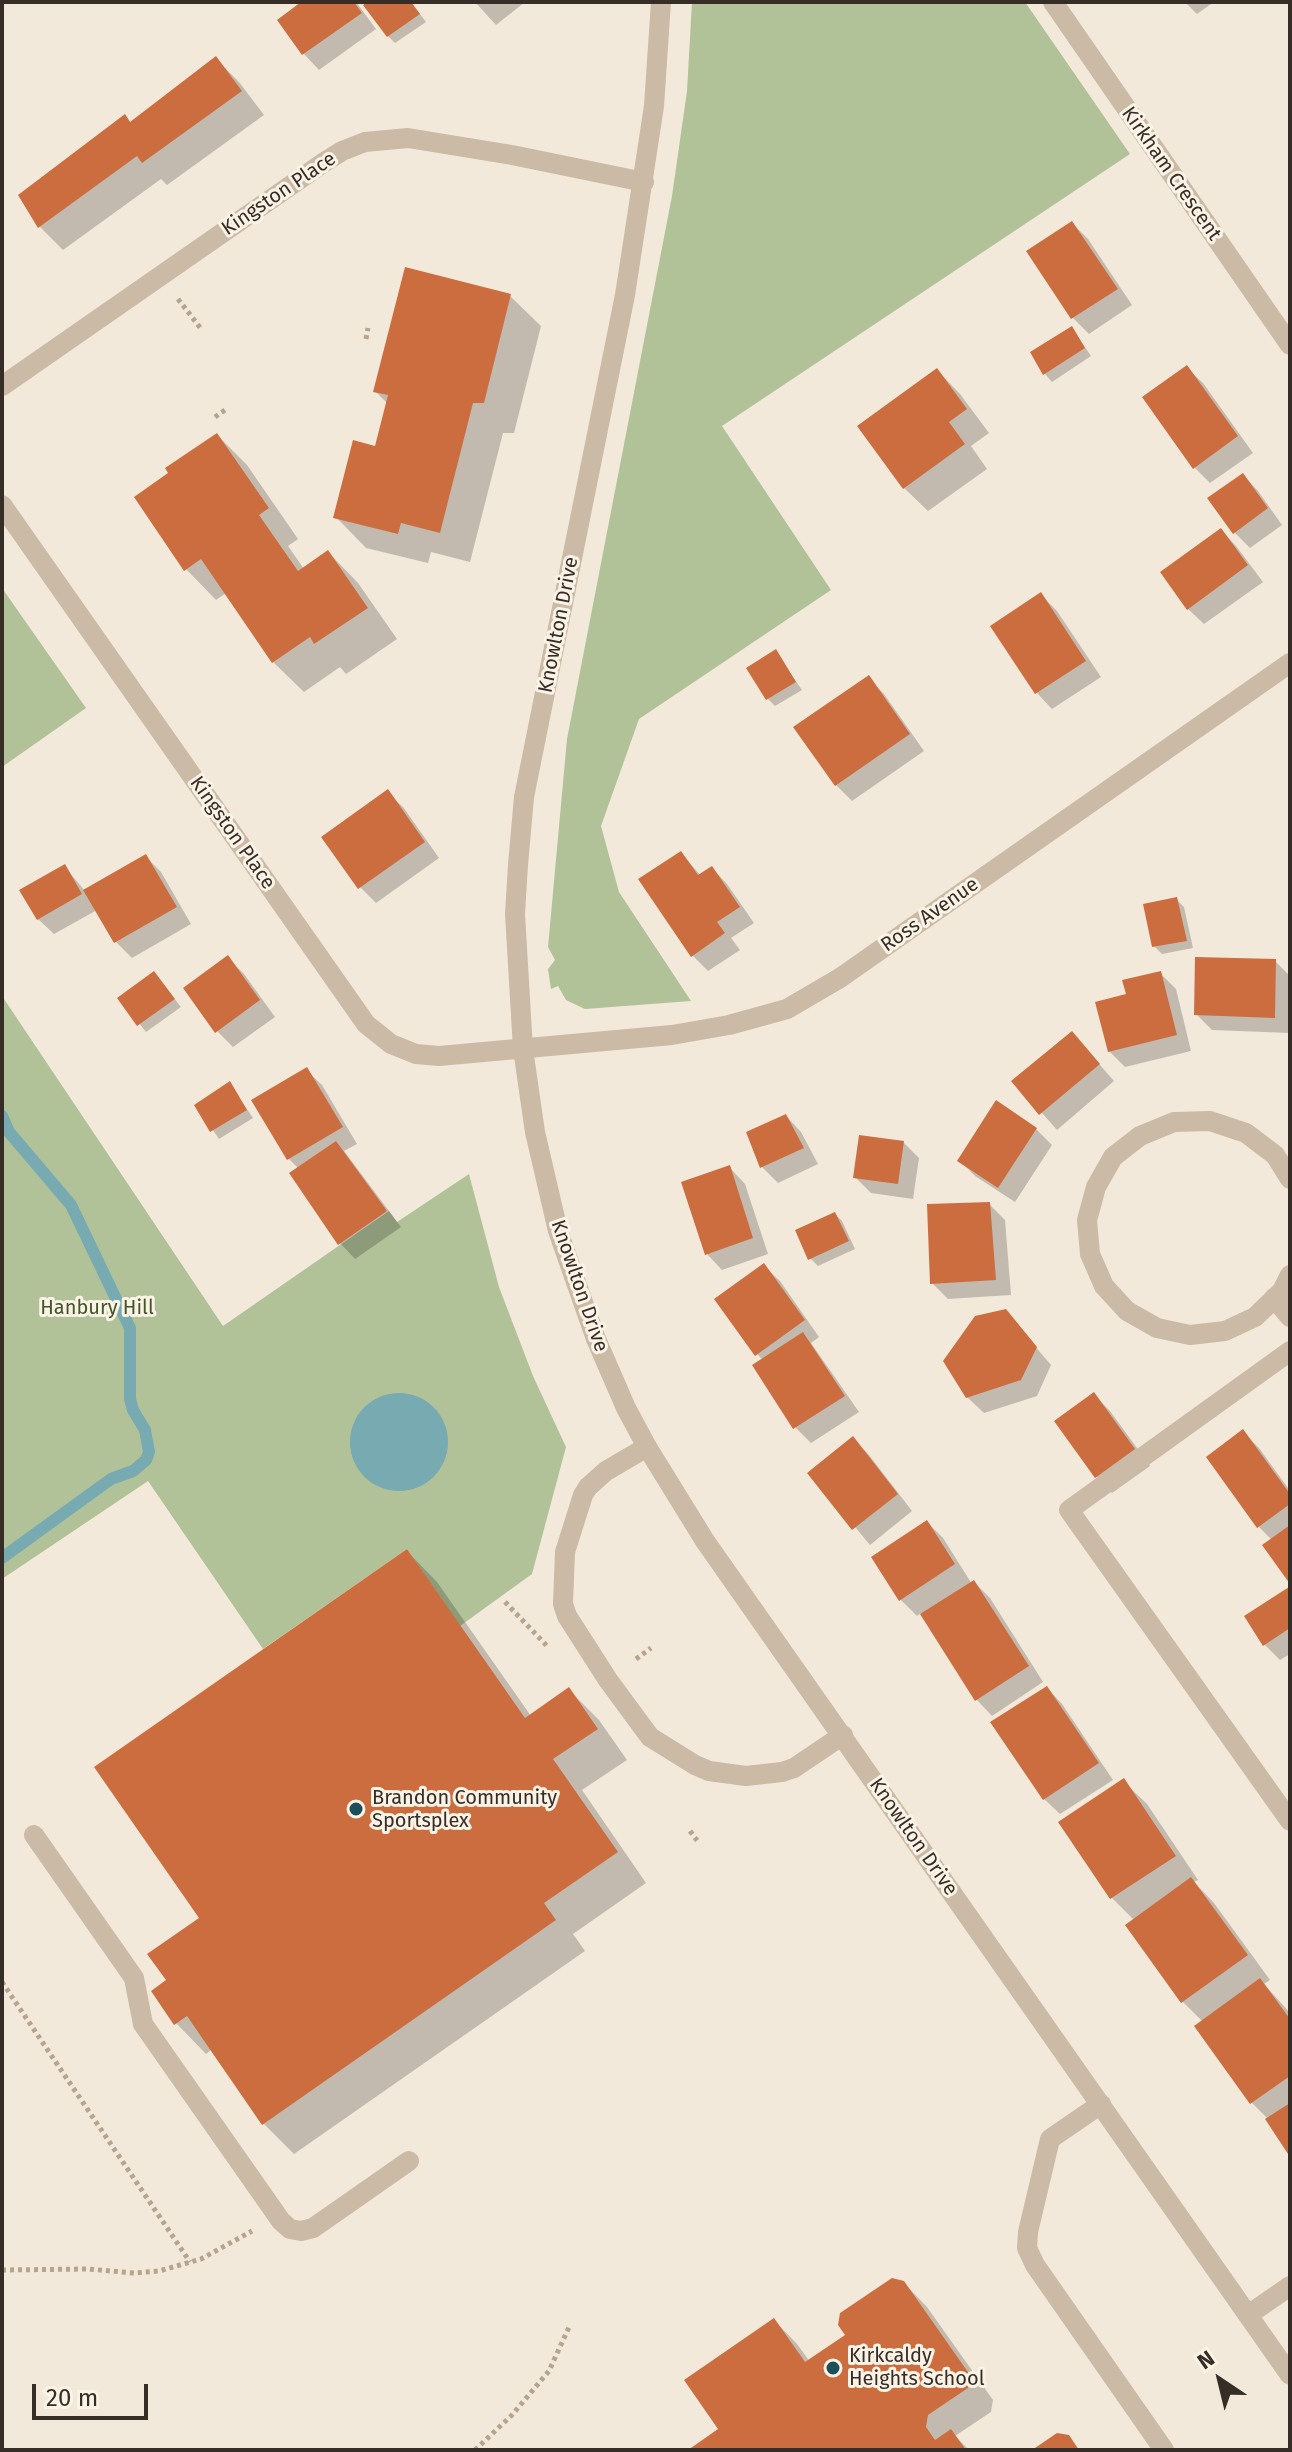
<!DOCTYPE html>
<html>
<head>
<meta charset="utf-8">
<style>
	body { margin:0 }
	#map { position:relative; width:1292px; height:2452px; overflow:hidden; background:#f3e9da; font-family:"Fira Sans",sans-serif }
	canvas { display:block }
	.frame { position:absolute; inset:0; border:4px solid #362d27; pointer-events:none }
	.north { position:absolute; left:1180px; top:2340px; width:80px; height:80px; -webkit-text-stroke:6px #faf3e6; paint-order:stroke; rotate:325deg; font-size:22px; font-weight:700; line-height:32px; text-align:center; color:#362d27 }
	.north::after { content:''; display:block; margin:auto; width:28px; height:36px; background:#362d27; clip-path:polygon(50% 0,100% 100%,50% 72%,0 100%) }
	.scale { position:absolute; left:32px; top:2384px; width:116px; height:36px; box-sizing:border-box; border:4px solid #362d27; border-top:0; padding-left:10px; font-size:24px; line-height:28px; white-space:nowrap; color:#362d27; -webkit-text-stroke:6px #faf3e6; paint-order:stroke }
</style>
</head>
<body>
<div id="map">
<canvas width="1292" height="2452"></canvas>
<div class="frame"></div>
<div class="north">N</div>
<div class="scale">20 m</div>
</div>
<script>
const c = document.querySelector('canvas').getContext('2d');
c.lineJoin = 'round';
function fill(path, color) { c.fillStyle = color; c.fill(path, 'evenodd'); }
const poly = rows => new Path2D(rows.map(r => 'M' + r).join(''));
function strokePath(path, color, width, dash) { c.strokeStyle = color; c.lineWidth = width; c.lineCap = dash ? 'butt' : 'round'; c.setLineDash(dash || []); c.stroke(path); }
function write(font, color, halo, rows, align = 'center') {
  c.font = font + ' "Fira Sans",sans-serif'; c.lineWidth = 6; c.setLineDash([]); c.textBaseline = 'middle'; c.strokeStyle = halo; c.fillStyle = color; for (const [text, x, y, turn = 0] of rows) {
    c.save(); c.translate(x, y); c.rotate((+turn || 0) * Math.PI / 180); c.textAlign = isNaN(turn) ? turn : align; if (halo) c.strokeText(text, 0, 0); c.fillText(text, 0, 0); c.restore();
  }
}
fill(poly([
	[692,2,1025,2,1130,154,722,426,831,590,639,719,601,826,619,892,691,1001,585,1009,566,1000,558,986,551,989,548,969,555,960,548,947,567,739,672,196,687,91],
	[2,588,86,708,2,767],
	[2,996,223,1326,389,1211,397,1222,469,1174,499,1287,533,1376,566,1447,532,1574,460,1626,407,1549,263,1649,148,1481,2,1579]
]), '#b1c299');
fill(poly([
	'350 1442a49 49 0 1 1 98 0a49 49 0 1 1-98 0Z'
]), '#77aab1');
fill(poly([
	[305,2,356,2,376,29,319,70,304,54,279,20],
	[370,2,411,2,426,22,395,43,388,36],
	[475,2,525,2,496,25],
	[1185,2,1214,2,1197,14],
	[216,59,239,82,264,115,167,185,161,179,63,250,39,226,125,117,131,123],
	[1072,223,1088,239,1132,305,1089,334,1073,318],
	[510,296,541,326,514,433,503,433,470,562,431,552,428,563,366,548,336,517,377,448,388,404,375,391],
	[1072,328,1091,356,1052,382,1045,374,1033,353],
	[1187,368,1203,383,1253,453,1210,483,1194,467],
	[937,370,960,394,989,433,971,446,987,469,928,511,904,488,860,427],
	[217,435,247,465,298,539,288,546,304,569,328,552,358,583,397,639,346,674,340,667,304,692,273,662,226,593,216,600,186,569,171,474],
	[1243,475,1258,491,1282,525,1250,548,1234,532],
	[1221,530,1236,546,1263,582,1204,624,1188,609],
	[1041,595,1057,611,1101,677,1052,709,1037,693],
	[776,652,802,690,775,706,768,699],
	[868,678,884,694,924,751,852,801,836,785],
	[387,792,403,807,439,858,376,903,360,887],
	[681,853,701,876,712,868,727,884,754,923,731,938,740,950,708,971,692,955],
	[145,856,161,872,191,924,132,958,116,942,97,910,54,934,38,919,64,866,85,891],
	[1177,900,1184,907,1193,948,1162,954,1154,946],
	[228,958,244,974,275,1017,233,1047,217,1031],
	[1275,961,1290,976,1290,1033,1212,1030,1196,1014],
	[154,973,181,1007,146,1032,119,998],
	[1160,973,1176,989,1191,1051,1125,1067,1109,1051,1128,995],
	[1072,1033,1114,1081,1057,1130,1014,1081],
	[306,1070,322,1085,357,1144,344,1151,401,1227,355,1259,340,1243,299,1169,289,1159],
	[230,1084,253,1118,219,1139,196,1106],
	[996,1103,1036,1129,1052,1145,1015,1202,975,1176,959,1160],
	[786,1116,801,1132,818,1164,778,1183,762,1167],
	[903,1142,919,1158,913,1199,871,1193,855,1177],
	[730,1168,745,1184,768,1254,722,1270,707,1254],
	[989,1204,1005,1220,1011,1295,948,1299,932,1283],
	[835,1214,842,1221,855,1249,818,1266,810,1258],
	[764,1266,780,1281,819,1337,811,1343,859,1412,811,1443,795,1427,763,1360,757,1354],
	[1005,1311,1051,1365,1037,1396,984,1413,967,1397],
	[1094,1395,1110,1411,1150,1466,1112,1493,1097,1477,1057,1422],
	[1243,1432,1259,1448,1290,1491,1290,1581,1272,1540,1258,1526],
	[853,1439,869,1455,912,1511,870,1545,810,1473],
	[927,1522,943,1538,972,1584,974,1582,990,1598,1043,1682,992,1716,977,1700,921,1613,917,1616,901,1600,874,1557],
	[407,1551,437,1582,531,1716,569,1690,599,1720,627,1760,582,1790,646,1883,573,1934,585,1951,294,2154,264,2124,212,2049,206,2054,176,2023,168,1981],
	[1288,1590,1290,1654,1280,1660,1264,1644],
	[1047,1688,1062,1704,1113,1780,1060,1814,1044,1799],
	[1123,1781,1147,1804,1198,1880,1194,1882,1214,1903,1270,1980,1264,1984,1290,2013,1290,2153,1268,2119,1252,2103,1203,2022,1182,2001,1134,1920,1112,1898,1061,1822],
	[903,2282,927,2307,993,2400,991,2412,955,2436,969,2450,691,2450,720,2430,774,2320,797,2344,810,2362,848,2336]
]), '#0003');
strokePath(poly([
	[2,1116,9,1132,71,1205,130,1328,130,1399,133,1410,145,1430,149,1452,146,1460,133,1471,111,1479,2,1558]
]), '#77aab1', 12);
fill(poly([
	[301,2,354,2,362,13,302,55,277,20],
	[367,2,411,2,420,14,387,37,363,5],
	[216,56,242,91,142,163,137,156,38,228,18,195,125,114,130,122],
	[1072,221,1118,289,1071,319,1026,251],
	[405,267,511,294,484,403,473,403,440,533,401,523,398,534,333,518,353,440,375,446,388,395,373,392],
	[1072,326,1085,348,1043,375,1030,352],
	[1187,365,1238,436,1193,469,1142,397],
	[937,368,967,409,949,422,965,444,903,489,857,426],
	[217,433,269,508,259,515,298,571,328,550,368,608,314,644,310,637,272,663,201,559,184,571,134,497,168,473,165,468],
	[1243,473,1268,508,1233,534,1207,498],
	[1221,528,1248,565,1187,610,1160,572],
	[1041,592,1086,661,1035,694,990,626],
	[776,649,796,682,766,700,746,668],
	[869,675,910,734,835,786,793,727],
	[388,789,425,842,358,889,321,837],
	[681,851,698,875,712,866,740,907,717,922,725,933,691,957,638,879],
	[146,854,177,907,114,943,83,890],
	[65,864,82,894,37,920,19,890],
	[1177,897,1187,941,1152,947,1143,904],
	[228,955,260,1000,215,1033,183,988],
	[1195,957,1276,959,1275,1018,1194,1015],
	[154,971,175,999,137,1026,117,998],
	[1161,971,1177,1035,1108,1052,1095,1002,1126,994,1122,980],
	[1072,1031,1100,1064,1039,1115,1011,1081],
	[307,1067,343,1127,287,1160,251,1100],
	[230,1081,247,1110,210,1132,194,1105],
	[996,1100,1037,1128,998,1188,957,1161],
	[786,1114,804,1148,760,1168,746,1132],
	[859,1135,904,1141,898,1184,853,1178],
	[336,1141,387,1211,338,1245,289,1173],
	[730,1165,753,1238,705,1255,681,1182],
	[990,1202,996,1280,930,1284,927,1204],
	[835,1212,849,1241,808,1260,795,1230],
	[764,1263,805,1320,755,1356,714,1299],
	[1006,1309,1037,1347,1021,1380,966,1398,943,1361,975,1316],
	[803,1332,845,1396,793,1429,752,1365],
	[1094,1392,1135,1449,1095,1478,1054,1421],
	[1243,1429,1290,1494,1290,1504,1257,1528,1206,1457],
	[853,1436,898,1494,852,1530,807,1473],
	[927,1520,955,1564,899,1601,871,1557],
	[1290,1525,1290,1584,1262,1545],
	[407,1549,525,1718,569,1687,598,1729,553,1759,618,1852,544,1903,556,1920,262,2125,187,2016,174,2025,151,1991,166,1980,147,1954,199,1918,94,1767],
	[974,1580,1029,1666,975,1701,920,1614],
	[1289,1587,1290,1628,1263,1646,1244,1616],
	[1047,1686,1099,1763,1043,1800,990,1722],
	[1124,1778,1176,1856,1110,1899,1058,1822],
	[1191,1877,1248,1955,1181,2003,1125,1925],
	[1260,1978,1290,2019,1290,2076,1250,2104,1194,2026],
	[1290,2103,1290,2157,1265,2119],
	[892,2278,904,2281,970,2375,968,2388,928,2415,926,2427,935,2440,951,2429,966,2450,688,2450,718,2429,684,2380,774,2318,805,2362,845,2335,838,2325,840,2313],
	[1057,2433,1069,2435,1079,2450,1032,2450]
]), '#cb6d3f');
strokePath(poly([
	[2,75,4,75],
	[178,299,202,330],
	[366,339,368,328],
	[215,417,228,408],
	[505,1602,549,1648],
	[636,1659,651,1648],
	[690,1831,699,1843],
	[2,1982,190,2262],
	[2,2270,88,2269,134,2273,159,2271,201,2259,252,2231],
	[475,2450,512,2415,549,2371,570,2325]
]), '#b7a48f', 5, [4, 4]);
strokePath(poly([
	[1290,1351,1069,1510,1290,1821],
	[647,1447,606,1471,588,1487,583,1495,565,1552,563,1604,567,1616,608,1680,650,1737,695,1765,709,1771,746,1776,782,1772,794,1768,843,1735],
	[34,1835,134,1978,143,2024,281,2221,290,2229,301,2231,313,2228,409,2161],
	[1101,2104,1050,2139,1028,2232,1027,2248,1035,2265,1164,2450]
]), '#cbbaa5', 20);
strokePath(poly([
	[1053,2,1290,345],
	[2,386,323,163,342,151,365,142,408,138,512,155,644,182],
	[2,505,366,1024,391,1044,416,1054,439,1056,672,1035,729,1025,787,1009,840,978,1290,663],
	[1290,1179,1275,1155,1246,1133,1210,1121,1174,1122,1140,1136,1113,1157,1096,1187,1087,1220,1090,1254,1104,1286,1127,1311,1157,1328,1190,1335,1225,1331,1255,1317,1282,1291,1290,1275],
	[1274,1298,1290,1317],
	[1248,2315,1290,2286]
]), '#cbbaa5', 20);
strokePath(poly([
	[661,2,654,106,625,295,524,797,518,865,515,914,523,1049,535,1132,558,1231,596,1339,626,1408,647,1447,705,1541,1290,2375]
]), '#cbbaa5', 20);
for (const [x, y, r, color] of [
	[356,1809,8,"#1b505a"],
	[833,2368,8,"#1b505a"]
]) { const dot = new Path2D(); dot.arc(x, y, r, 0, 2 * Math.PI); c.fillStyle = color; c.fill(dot); strokePath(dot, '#faf3e6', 3); }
write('20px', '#362d27', '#faf3e6', [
	["Kirkham Crescent",1171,174,55],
	["Kingston Place",279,194,-34],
	["Knowlton Drive",559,625,-79],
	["Kingston Place",232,833,55],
	["Ross Avenue",930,915,-35],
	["Knowlton Drive",579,1286,71],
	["Knowlton Drive",913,1837,55]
]);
write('20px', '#425629', '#faf3e6', [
	["Hanbury Hill",97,1308]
]);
write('20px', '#362d27', '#faf3e6', [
	["Brandon Community",372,1798],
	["Sportsplex",372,1821],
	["Kirkcaldy",849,2356],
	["Heights School",849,2379]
], 'left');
</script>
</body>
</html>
